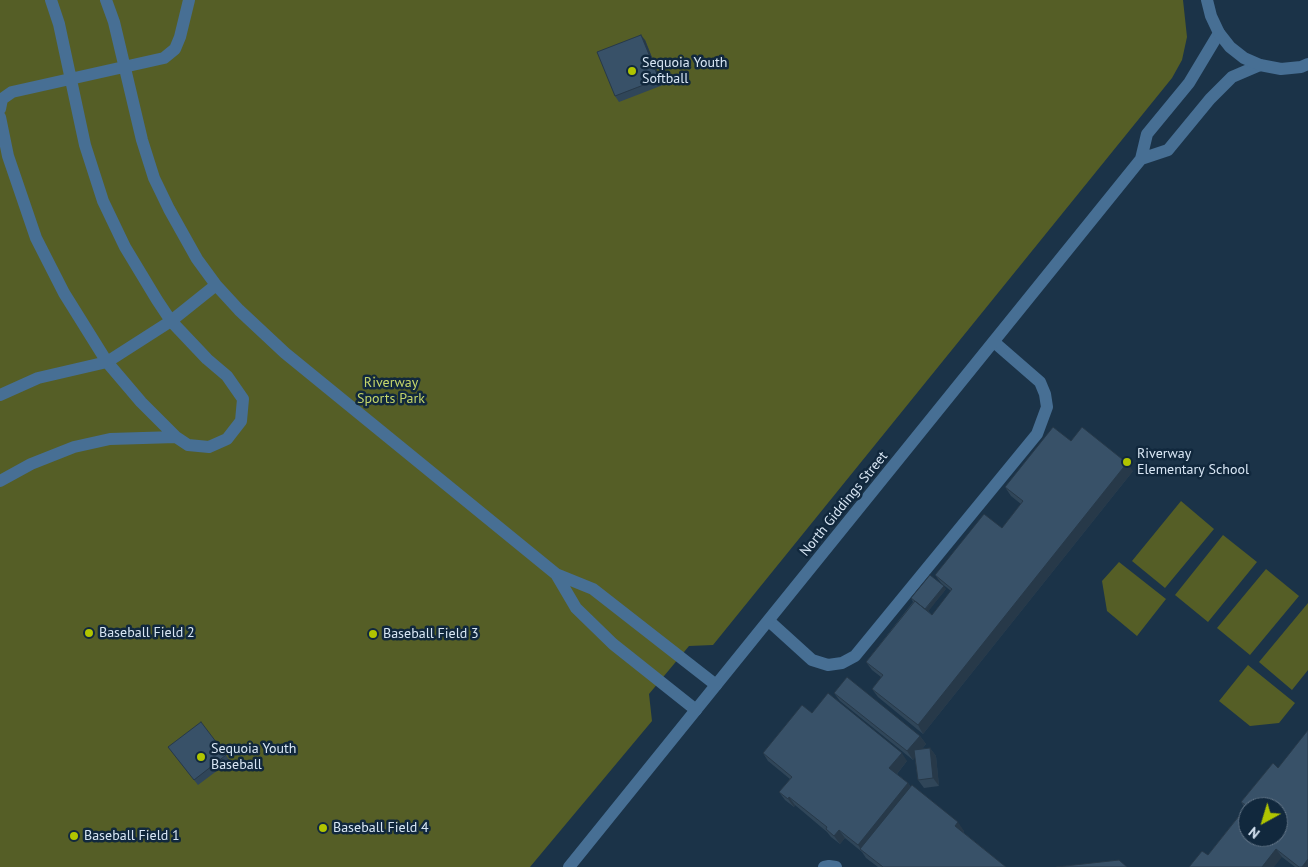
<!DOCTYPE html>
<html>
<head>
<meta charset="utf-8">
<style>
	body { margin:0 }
	#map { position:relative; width:1308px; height:867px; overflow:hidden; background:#1b3348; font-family:"PT Sans",sans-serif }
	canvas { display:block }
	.north { position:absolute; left:1238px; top:797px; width:50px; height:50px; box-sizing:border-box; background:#11283d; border:1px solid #617486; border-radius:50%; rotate:219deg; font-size:14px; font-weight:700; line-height:20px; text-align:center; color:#d8e6f4 }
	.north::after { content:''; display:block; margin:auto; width:18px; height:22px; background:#b0c500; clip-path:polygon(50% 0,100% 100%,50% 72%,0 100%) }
</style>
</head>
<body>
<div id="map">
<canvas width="1308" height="867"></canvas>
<div class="north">N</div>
</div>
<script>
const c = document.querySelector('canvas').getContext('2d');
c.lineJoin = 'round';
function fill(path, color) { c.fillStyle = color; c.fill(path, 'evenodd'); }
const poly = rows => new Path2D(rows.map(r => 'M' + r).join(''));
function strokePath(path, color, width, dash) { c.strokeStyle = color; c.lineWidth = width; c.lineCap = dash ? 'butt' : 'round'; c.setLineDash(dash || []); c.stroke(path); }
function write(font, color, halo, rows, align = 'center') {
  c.font = font + ' "PT Sans",sans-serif'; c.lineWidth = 5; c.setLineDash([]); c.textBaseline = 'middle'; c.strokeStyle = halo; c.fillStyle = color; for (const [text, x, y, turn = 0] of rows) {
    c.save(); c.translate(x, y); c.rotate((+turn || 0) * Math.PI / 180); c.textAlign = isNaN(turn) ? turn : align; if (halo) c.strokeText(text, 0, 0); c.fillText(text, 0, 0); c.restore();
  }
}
fill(poly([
	[0,0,1183,0,1187,37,1182,60,1172,78,713,645,689,646,649,694,652,721,530,867,0,867],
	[1181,501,1214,529,1165,588,1132,561],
	[1223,535,1257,562,1208,622,1175,595],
	[1119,562,1166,599,1137,636,1107,611,1102,581],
	[1266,569,1299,596,1250,655,1217,628],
	[1308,603,1308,670,1292,690,1259,662],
	[1248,665,1295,703,1279,723,1250,726,1219,701]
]), '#555e26');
strokePath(poly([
	[106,0,114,22,142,140,154,178,169,209,197,259,216,285,239,310,285,353,556,574,593,589,716,685],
	[0,109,2,99,12,92,164,58,175,49,180,37,189,0],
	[0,117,8,156,36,238,64,293,107,362,141,402,176,437,188,445,209,447,227,439,241,421,243,399,227,376,207,359,171,321,157,300,125,247,103,201,85,145,59,24,51,0],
	[0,395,38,378,107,362,171,321,216,285],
	[0,481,31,464,74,447,110,439,176,437],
	[556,574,576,608,613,644,696,710],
	[769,621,812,660,828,665,842,663,855,656,1037,434,1047,407,1045,394,1040,382,994,342],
	[824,867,829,866,836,867]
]), '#476f94', 12);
strokePath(poly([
	[1141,159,1168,150,1210,99,1232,77,1260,65],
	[569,867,1141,159,1147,134,1189,83,1219,33]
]), '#476f94', 12);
strokePath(poly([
	[1207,0,1211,16,1219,33,1230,47,1244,58,1260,65,1281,69,1301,67,1308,64]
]), '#476f94', 12);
fill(poly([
	[645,40,663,85,619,102,615,96],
	[1071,441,1133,471,923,734,878,697,872,689,881,677,872,670,866,662,913,602,911,598,946,589,928,611,932,615,951,591,941,583,935,575,1002,528,1021,504,1011,496,1005,487],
	[834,693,920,736,926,744,922,749,930,748,936,756,939,786,924,788,918,780,915,757,913,760,840,701],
	[812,713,907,761,897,774,908,783,911,787,964,831,963,832,1006,867,878,867,866,858,862,852,845,838,840,844,831,837,827,832,795,805,794,807,785,800,779,792,790,779,768,761,763,753],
	[168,747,226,755,230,761,198,785],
	[1273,763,1308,867,1295,867,1282,857,1208,855,1245,808,1241,802]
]), '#304659');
fill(poly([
	[641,35,645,40,663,85,659,79],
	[1127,463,1133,471,923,734,918,725],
	[944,586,946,589,927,613,925,610],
	[920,736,926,744,913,760,907,751],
	[930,748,936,756,939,786,933,778],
	[902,753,907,761,895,776,889,768],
	[908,783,914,792,862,851,858,845],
	[789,797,795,805,794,807,788,799],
	[958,822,964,831,961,834,955,826],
	[839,830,845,838,840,844,834,836],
	[1276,849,1282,857,1274,867,1262,867],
	[1308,859,1308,867,1302,867]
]), '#273949');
const building = poly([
	[641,35,659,79,615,96,597,52,641,35],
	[1053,427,1071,441,1082,427,1127,463,918,725,872,689,883,675,866,662,915,601,932,615,952,589,935,575,984,514,1002,528,1023,501,1005,487,1053,427],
	[930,575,944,586,925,609,911,598,930,575],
	[847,677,920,736,907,751,834,693,847,677],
	[828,693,902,753,889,768,908,783,858,845,839,830,834,836,826,829,827,827,789,797,788,799,779,792,792,777,763,753,802,705,812,713,828,693],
	[201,722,226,755,194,780,168,747,201,722],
	[1308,730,1308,859,1302,867,1299,867,1276,849,1262,867,1189,867,1202,851,1208,855,1247,806,1241,802,1273,763,1278,768,1308,730],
	[1248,807,1278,807,1278,837,1248,837,1248,807],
	[930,748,933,778,918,780,914,750,930,748],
	[912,785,958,822,955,826,1006,867,883,867,860,849,912,785],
	[1119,860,1127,867,1056,867,1119,860]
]);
fill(building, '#385168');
strokePath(building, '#273949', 1);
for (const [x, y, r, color] of [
	[632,71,5,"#b0c500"],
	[1127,462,5,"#b0c500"],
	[89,633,5,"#b0c500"],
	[373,634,5,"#b0c500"],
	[201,757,5,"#b0c500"],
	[323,828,5,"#b0c500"],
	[74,836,5,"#b0c500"]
]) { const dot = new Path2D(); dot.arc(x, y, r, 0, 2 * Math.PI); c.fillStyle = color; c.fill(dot); strokePath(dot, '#11283d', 2); }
write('14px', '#d8e6f4', '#11283d', [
	["Sequoia Youth",642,63],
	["Softball",642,79],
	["Riverway",1137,454],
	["Elementary School",1137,470],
	["Baseball Field 2",99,633],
	["Baseball Field 3",383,634],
	["Sequoia Youth",211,749],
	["Baseball",211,765],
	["Baseball Field 4",333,828],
	["Baseball Field 1",84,836]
], 'left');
write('14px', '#c4d56a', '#11283d', [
	["Riverway",391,383],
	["Sports Park",391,399]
]);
write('14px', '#d8e6f4', '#11283d', [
	["North Giddings Street",844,504,-51]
]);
</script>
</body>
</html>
